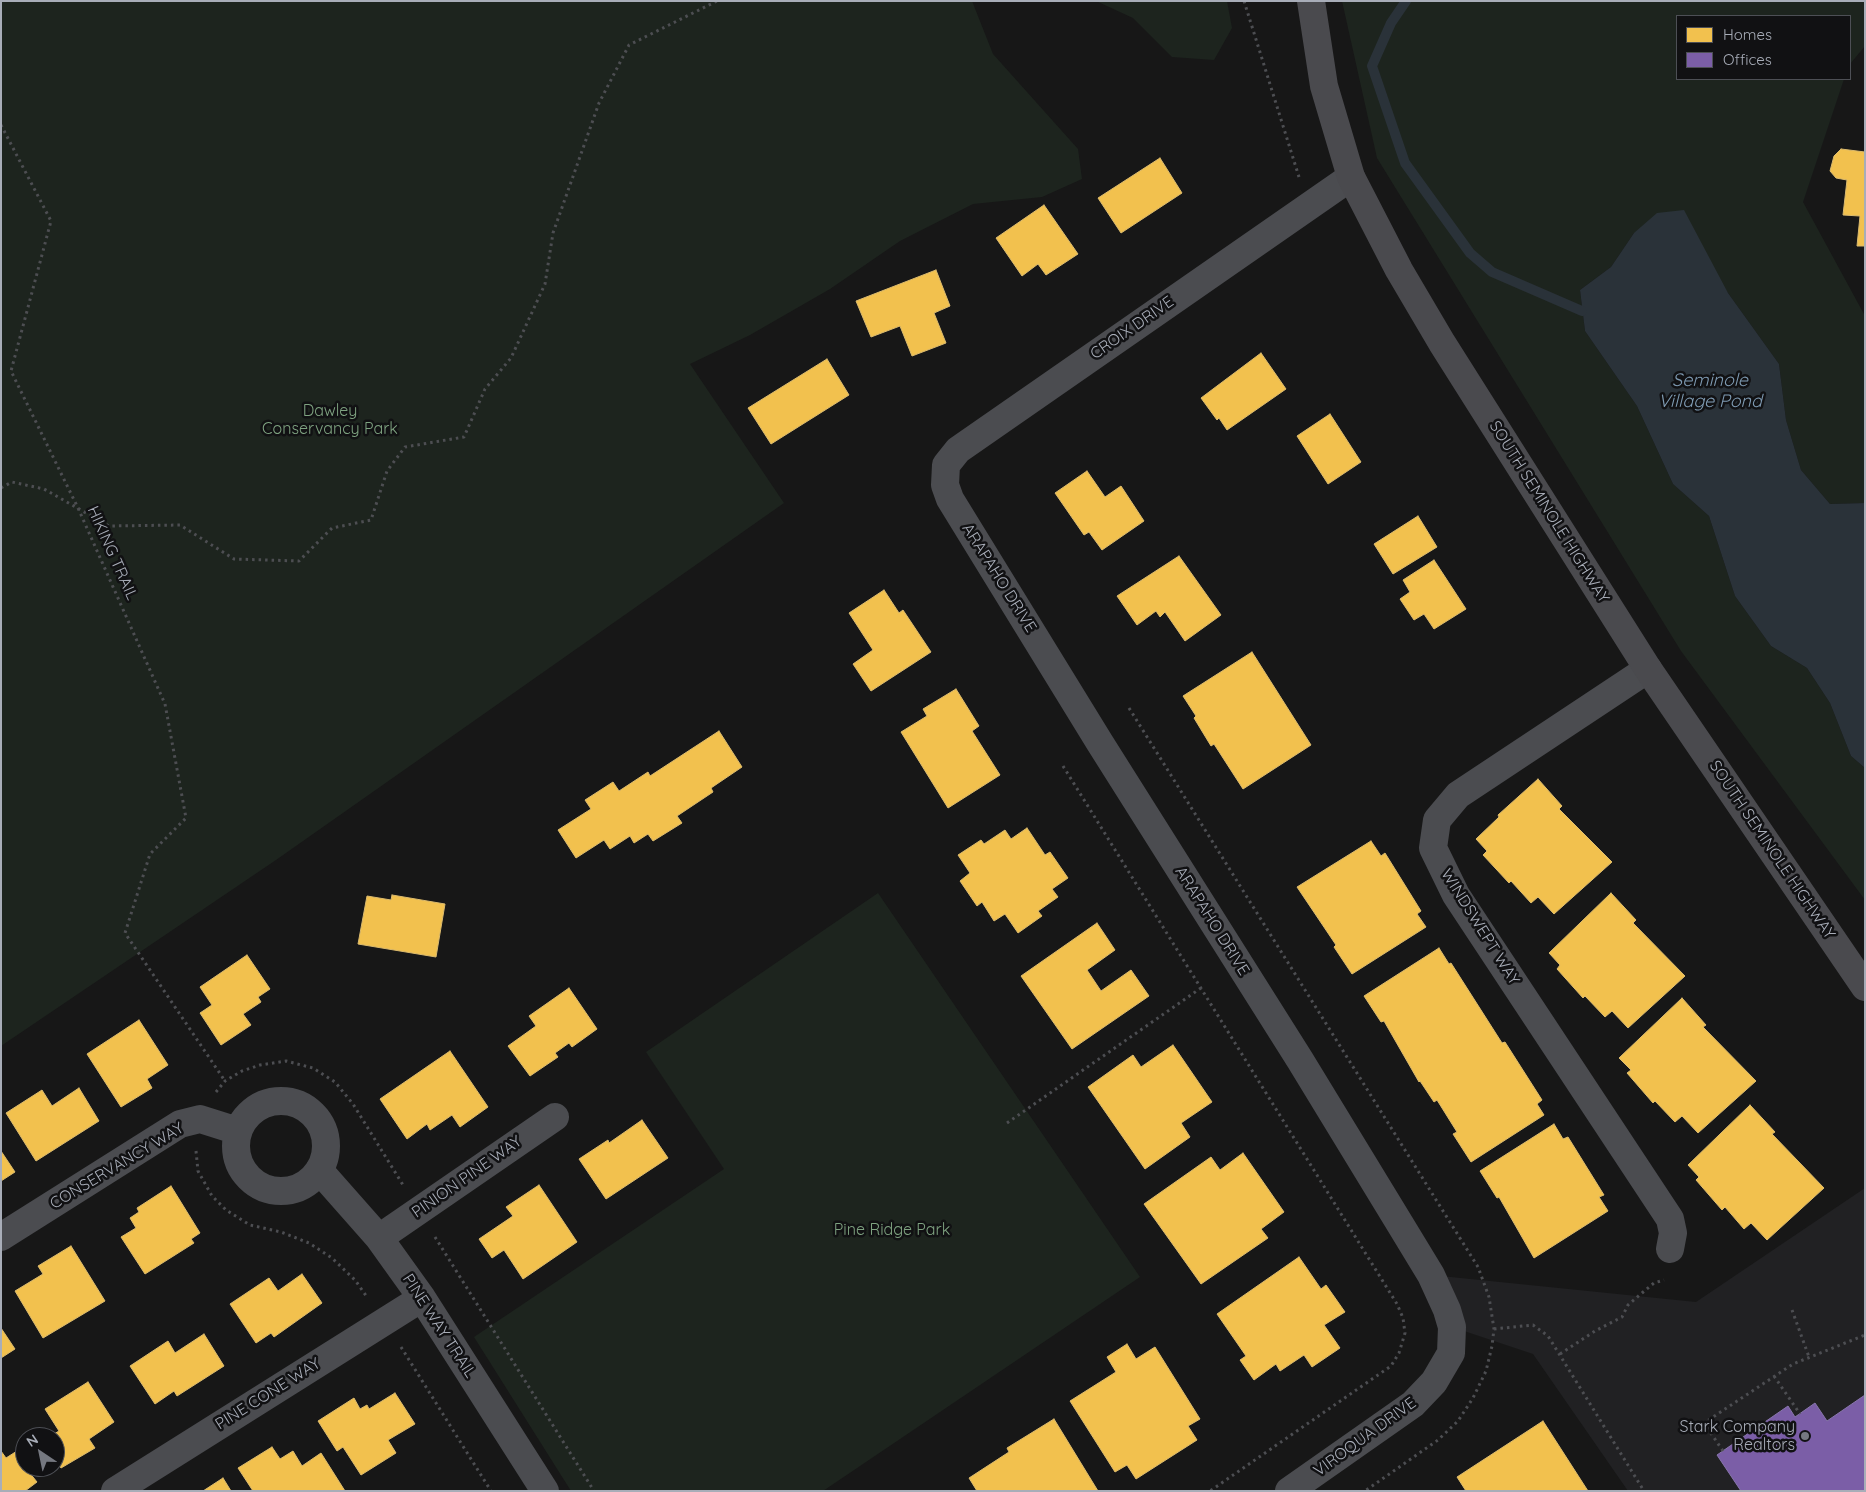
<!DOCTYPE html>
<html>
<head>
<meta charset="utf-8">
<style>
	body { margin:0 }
	#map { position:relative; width:1866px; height:1492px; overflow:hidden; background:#171717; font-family:Quicksand,sans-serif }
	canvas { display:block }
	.frame { position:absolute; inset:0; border:2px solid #a8adb8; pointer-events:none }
	.legend { position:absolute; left:1676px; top:15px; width:175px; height:65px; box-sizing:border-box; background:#111113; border:1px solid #4d4f55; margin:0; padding:6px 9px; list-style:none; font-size:15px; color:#a8adb8 }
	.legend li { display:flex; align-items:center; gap:10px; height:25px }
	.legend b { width:25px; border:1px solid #4d4f55 }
	.north { position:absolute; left:15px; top:1427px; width:50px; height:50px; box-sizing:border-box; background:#111113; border:1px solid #4d4f55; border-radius:50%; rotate:326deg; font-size:14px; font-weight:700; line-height:20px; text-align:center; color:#a8adb8 }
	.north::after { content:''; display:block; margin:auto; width:18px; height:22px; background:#757880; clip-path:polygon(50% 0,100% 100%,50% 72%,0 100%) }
</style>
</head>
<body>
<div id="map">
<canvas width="1866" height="1492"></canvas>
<div class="frame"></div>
<ul class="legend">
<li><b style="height:14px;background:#f2c14e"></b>Homes</li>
<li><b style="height:14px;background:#7b5ea7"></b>Offices</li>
</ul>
<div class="north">N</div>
</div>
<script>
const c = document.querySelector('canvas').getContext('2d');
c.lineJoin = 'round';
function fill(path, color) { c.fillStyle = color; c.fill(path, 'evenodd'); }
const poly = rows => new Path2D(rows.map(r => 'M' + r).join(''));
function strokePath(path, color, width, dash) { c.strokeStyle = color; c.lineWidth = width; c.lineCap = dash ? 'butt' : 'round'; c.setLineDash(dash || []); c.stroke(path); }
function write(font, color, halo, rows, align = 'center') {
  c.font = font + ' Quicksand,sans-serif'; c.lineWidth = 5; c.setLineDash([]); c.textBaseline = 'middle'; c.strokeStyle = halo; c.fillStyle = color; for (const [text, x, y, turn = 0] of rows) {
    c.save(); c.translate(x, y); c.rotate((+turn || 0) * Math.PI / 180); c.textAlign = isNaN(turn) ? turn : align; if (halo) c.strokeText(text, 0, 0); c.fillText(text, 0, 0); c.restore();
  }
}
fill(poly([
	[1865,1188,1865,1491,1628,1491,1533,1354,1452,1327,1431,1275,1696,1302]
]), '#212123');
fill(poly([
	[1,1,972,1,993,54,1078,149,1082,179,1042,197,973,204,900,241,830,289,750,335,690,364,784,503,276,860,1,1046],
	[1096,1,1227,1,1232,28,1214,60,1172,57,1133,18],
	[1342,1,1865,1,1865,46,1850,64,1850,16,1677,16,1677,79,1844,79,1803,202,1865,316,1865,503,1830,504,1801,470,1786,420,1779,364,1728,293,1634,233,1611,267,1580,290,1585,331,1637,406,1673,484,1709,516,1735,596,1771,646,1807,668,1830,703,1851,756,1865,768,1865,900,1681,651,1377,158],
	[878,893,1140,1277,823,1491,571,1491,474,1337,724,1169,646,1052]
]), '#1d241e');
fill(poly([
	[1684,210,1728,293,1779,364,1786,420,1801,470,1830,504,1865,503,1865,768,1851,756,1830,703,1807,668,1771,646,1735,596,1709,516,1673,484,1637,406,1585,331,1580,290,1611,267,1634,233,1657,213]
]), '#2a3239');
const homes = poly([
	[1841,149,1865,152,1865,246,1857,246,1860,216,1843,215,1847,180,1836,178,1830,171,1834,156,1841,149],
	[1160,158,1182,193,1121,233,1098,198,1160,158],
	[1044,205,1078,254,1046,275,1038,264,1022,276,996,238,1044,205],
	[936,270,950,306,934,313,946,343,912,356,900,326,871,337,856,301,936,270],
	[1261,353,1286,389,1227,430,1219,418,1217,420,1201,398,1261,353],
	[827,359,849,395,771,444,748,408,827,359],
	[1330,414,1361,462,1328,484,1297,436,1330,414],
	[1087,471,1105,497,1121,486,1144,521,1102,550,1089,532,1084,535,1055,493,1087,471],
	[1418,516,1437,547,1393,574,1374,544,1418,516],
	[1179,556,1221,615,1185,641,1165,612,1160,617,1156,611,1137,625,1117,596,1179,556],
	[1434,560,1466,609,1434,629,1424,614,1414,620,1400,599,1410,592,1403,580,1434,560],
	[884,590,899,613,903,610,931,652,871,691,853,664,873,650,849,613,884,590],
	[1252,652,1311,745,1243,789,1214,744,1211,746,1194,718,1196,716,1183,696,1252,652],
	[956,689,979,726,972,731,1000,775,948,808,901,732,927,716,923,709,956,689],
	[719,731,742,767,711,788,713,792,677,816,682,823,653,841,648,834,634,843,630,836,610,849,604,840,576,858,558,830,591,809,585,800,613,782,619,791,648,772,650,776,719,731],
	[1538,779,1562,806,1559,809,1612,862,1554,914,1538,897,1531,903,1511,881,1509,883,1483,855,1487,851,1476,839,1499,817,1498,815,1538,779],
	[1027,828,1045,855,1050,852,1068,878,1052,889,1058,897,1038,911,1042,916,1018,933,1005,914,994,921,982,902,977,906,960,881,970,873,958,855,981,840,984,844,1005,830,1011,839,1027,828],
	[1371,841,1381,856,1385,853,1421,911,1417,914,1426,927,1352,974,1334,947,1336,945,1297,887,1371,841],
	[1611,893,1636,920,1633,923,1685,976,1628,1028,1612,1011,1605,1017,1585,996,1583,998,1557,969,1560,965,1549,953,1611,893],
	[392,895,445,904,436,957,358,944,367,896,391,900,392,895],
	[1097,923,1115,950,1087,970,1101,991,1131,970,1149,996,1072,1049,1021,976,1097,923],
	[1439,948,1449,964,1451,963,1502,1043,1505,1042,1542,1100,1537,1104,1544,1115,1471,1162,1453,1134,1457,1132,1437,1100,1434,1102,1420,1081,1419,1082,1384,1021,1381,1022,1364,996,1439,948],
	[247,955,270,989,258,997,261,1002,243,1014,251,1025,221,1045,200,1013,212,1005,200,987,247,955],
	[569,988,597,1029,572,1047,569,1043,555,1053,558,1057,530,1076,508,1046,536,1026,529,1016,569,988],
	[1682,998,1706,1025,1703,1027,1756,1081,1698,1133,1682,1116,1675,1122,1655,1101,1653,1103,1627,1073,1631,1070,1619,1058,1682,998],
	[139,1020,168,1065,147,1079,152,1088,121,1107,87,1054,139,1020],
	[1173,1045,1212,1102,1181,1123,1190,1137,1145,1169,1088,1087,1133,1055,1141,1067,1173,1045],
	[450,1051,488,1107,460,1127,452,1115,430,1130,427,1124,407,1139,380,1099,450,1051],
	[79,1088,99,1121,36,1161,6,1113,42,1090,52,1106,79,1088],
	[1750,1105,1775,1132,1772,1134,1824,1188,1767,1240,1751,1223,1744,1229,1725,1207,1722,1210,1696,1180,1699,1177,1688,1165,1750,1105],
	[642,1120,668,1158,606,1199,579,1159,608,1140,609,1143,642,1120],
	[1554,1124,1563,1139,1568,1137,1604,1195,1599,1197,1608,1211,1534,1258,1499,1197,1497,1198,1480,1171,1554,1124],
	[1,1151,15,1172,1,1181,1,1151],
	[1243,1153,1284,1212,1261,1229,1268,1238,1201,1284,1144,1204,1211,1157,1220,1170,1243,1153],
	[539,1185,577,1242,523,1279,504,1250,492,1258,479,1239,513,1216,506,1207,539,1185],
	[171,1186,200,1233,191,1239,194,1243,145,1274,121,1237,136,1228,130,1218,139,1212,137,1208,171,1186],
	[71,1246,105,1301,43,1338,15,1291,43,1274,38,1266,71,1246],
	[1299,1257,1321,1289,1326,1285,1345,1312,1324,1325,1340,1348,1312,1367,1304,1355,1280,1371,1276,1364,1254,1380,1240,1360,1246,1356,1217,1314,1299,1257],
	[302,1274,322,1303,274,1337,271,1333,256,1343,230,1304,269,1278,278,1291,302,1274],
	[1,1328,15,1349,1,1358,1,1328],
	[204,1334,224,1366,177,1396,174,1391,155,1404,130,1366,168,1341,175,1353,204,1334],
	[1127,1344,1136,1359,1155,1347,1200,1419,1188,1426,1197,1440,1136,1479,1127,1465,1115,1472,1070,1401,1116,1372,1107,1357,1127,1344],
	[88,1382,114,1422,89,1439,95,1448,61,1468,55,1459,55,1437,49,1437,59,1431,45,1409,88,1382],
	[395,1393,415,1424,388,1440,396,1453,361,1475,343,1447,337,1451,318,1421,354,1398,360,1409,367,1405,369,1409,395,1393],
	[1054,1419,1098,1491,977,1491,969,1478,1009,1452,1007,1448,1054,1419],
	[1543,1421,1588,1491,1466,1491,1457,1477,1543,1421],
	[272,1447,280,1459,293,1451,302,1466,321,1453,345,1491,253,1491,238,1468,272,1447],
	[1,1451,6,1458,17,1451,25,1467,37,1482,25,1491,1,1491,1,1451],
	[223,1478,231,1491,203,1491,223,1478]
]);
fill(homes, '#f2c14e');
strokePath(homes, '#dcbb6e', 1);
const offices = poly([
	[1865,1395,1865,1491,1741,1491,1717,1455,1788,1406,1795,1417,1815,1403,1827,1421,1865,1395]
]);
fill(offices, '#7b5ea7');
strokePath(offices, '#8876ac', 1);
strokePath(poly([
	[1406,1,1391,23,1372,66,1405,163,1470,253,1492,272,1582,311]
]), '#2a3239', 10);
strokePath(poly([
	[1244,1,1299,177],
	[1,125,51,221,11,371,78,508,165,704,186,818,150,854,125,933,225,1081],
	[1,488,12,482,44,489,109,526,180,525,234,559,299,561,332,528,371,520,387,471,405,447,464,437,485,389,511,358,545,284,553,233,599,103,629,45,717,1],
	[1129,708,1478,1267,1489,1297,1494,1329,1492,1346,1486,1371,1473,1398,1458,1421,1438,1440,1365,1491],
	[1063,766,1397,1304,1403,1318,1405,1333,1399,1353,1391,1366,1210,1491],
	[216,1092,225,1081,242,1071,260,1065,286,1061,313,1068,335,1082,353,1104,403,1185],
	[1007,1123,1201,988],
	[196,1151,198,1171,212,1196,226,1210,250,1225,281,1232,309,1243,332,1258,355,1280,367,1297],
	[435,1237,594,1491],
	[1792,1310,1809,1357],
	[1494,1329,1533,1325,1548,1336,1644,1491],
	[401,1347,491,1491],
	[1560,1354,1595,1331,1622,1317,1628,1305,1642,1293,1654,1283,1664,1280],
	[1774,1376,1800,1414],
	[1723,1451,1704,1423,1793,1364,1865,1335]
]), '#4d4e52', 3, [2.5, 4]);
strokePath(poly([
	[1648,669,1458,795,1437,820,1433,848,1456,895,1670,1219,1673,1233,1670,1249],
	'236 1146a45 45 0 1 1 90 0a45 45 0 1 1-90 0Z',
	[319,1170,379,1238,422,1298,545,1491],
	[1,1237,180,1124,200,1119,238,1131],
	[379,1238,555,1117],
	[115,1491,422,1298],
	[1289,1491,1413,1404,1434,1382,1451,1353,1452,1327,1447,1310,1431,1275,1400,1224,1300,1060,1100,743,950,499,945,485,946,465,958,450,1351,177]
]), '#4b4c50', 28);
strokePath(poly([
	[1311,1,1324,86,1351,177,1399,270,1442,343,1648,669,1865,987]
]), '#4a4a4e', 28);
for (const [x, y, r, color] of [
	[1805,1436,5,"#757880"]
]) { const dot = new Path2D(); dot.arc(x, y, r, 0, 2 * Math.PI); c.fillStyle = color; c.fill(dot); strokePath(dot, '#111113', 2); }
write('16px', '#a8adb8', '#111113', [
	["CROIX DRIVE",1132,328,-35],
	["SOUTH SEMINOLE HIGHWAY",1549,512,58],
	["HIKING TRAIL",112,553,66],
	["ARAPAHO DRIVE",999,578,58],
	["SOUTH SEMINOLE HIGHWAY",1772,850,56],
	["ARAPAHO DRIVE",1212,921,58],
	["WINDSWEPT WAY",1480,927,58],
	["CONSERVANCY WAY",117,1166,-31],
	["PINION PINE WAY",467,1177,-35],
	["PINE WAY TRAIL",439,1326,57],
	["PINE CONE WAY",268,1394,-32],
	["VIROQUA DRIVE",1365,1437,-36]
]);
write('16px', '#7fa381', '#111113', [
	["Dawley",330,411],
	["Conservancy Park",330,429],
	["Pine Ridge Park",892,1230]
]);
write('16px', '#a8adb8', '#111113', [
	["Stark Company",1795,1427],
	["Realtors",1795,1445]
], 'right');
write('italic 18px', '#7f9bb3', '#111113', [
	["Seminole",1710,381],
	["Village Pond",1710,402]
]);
</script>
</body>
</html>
